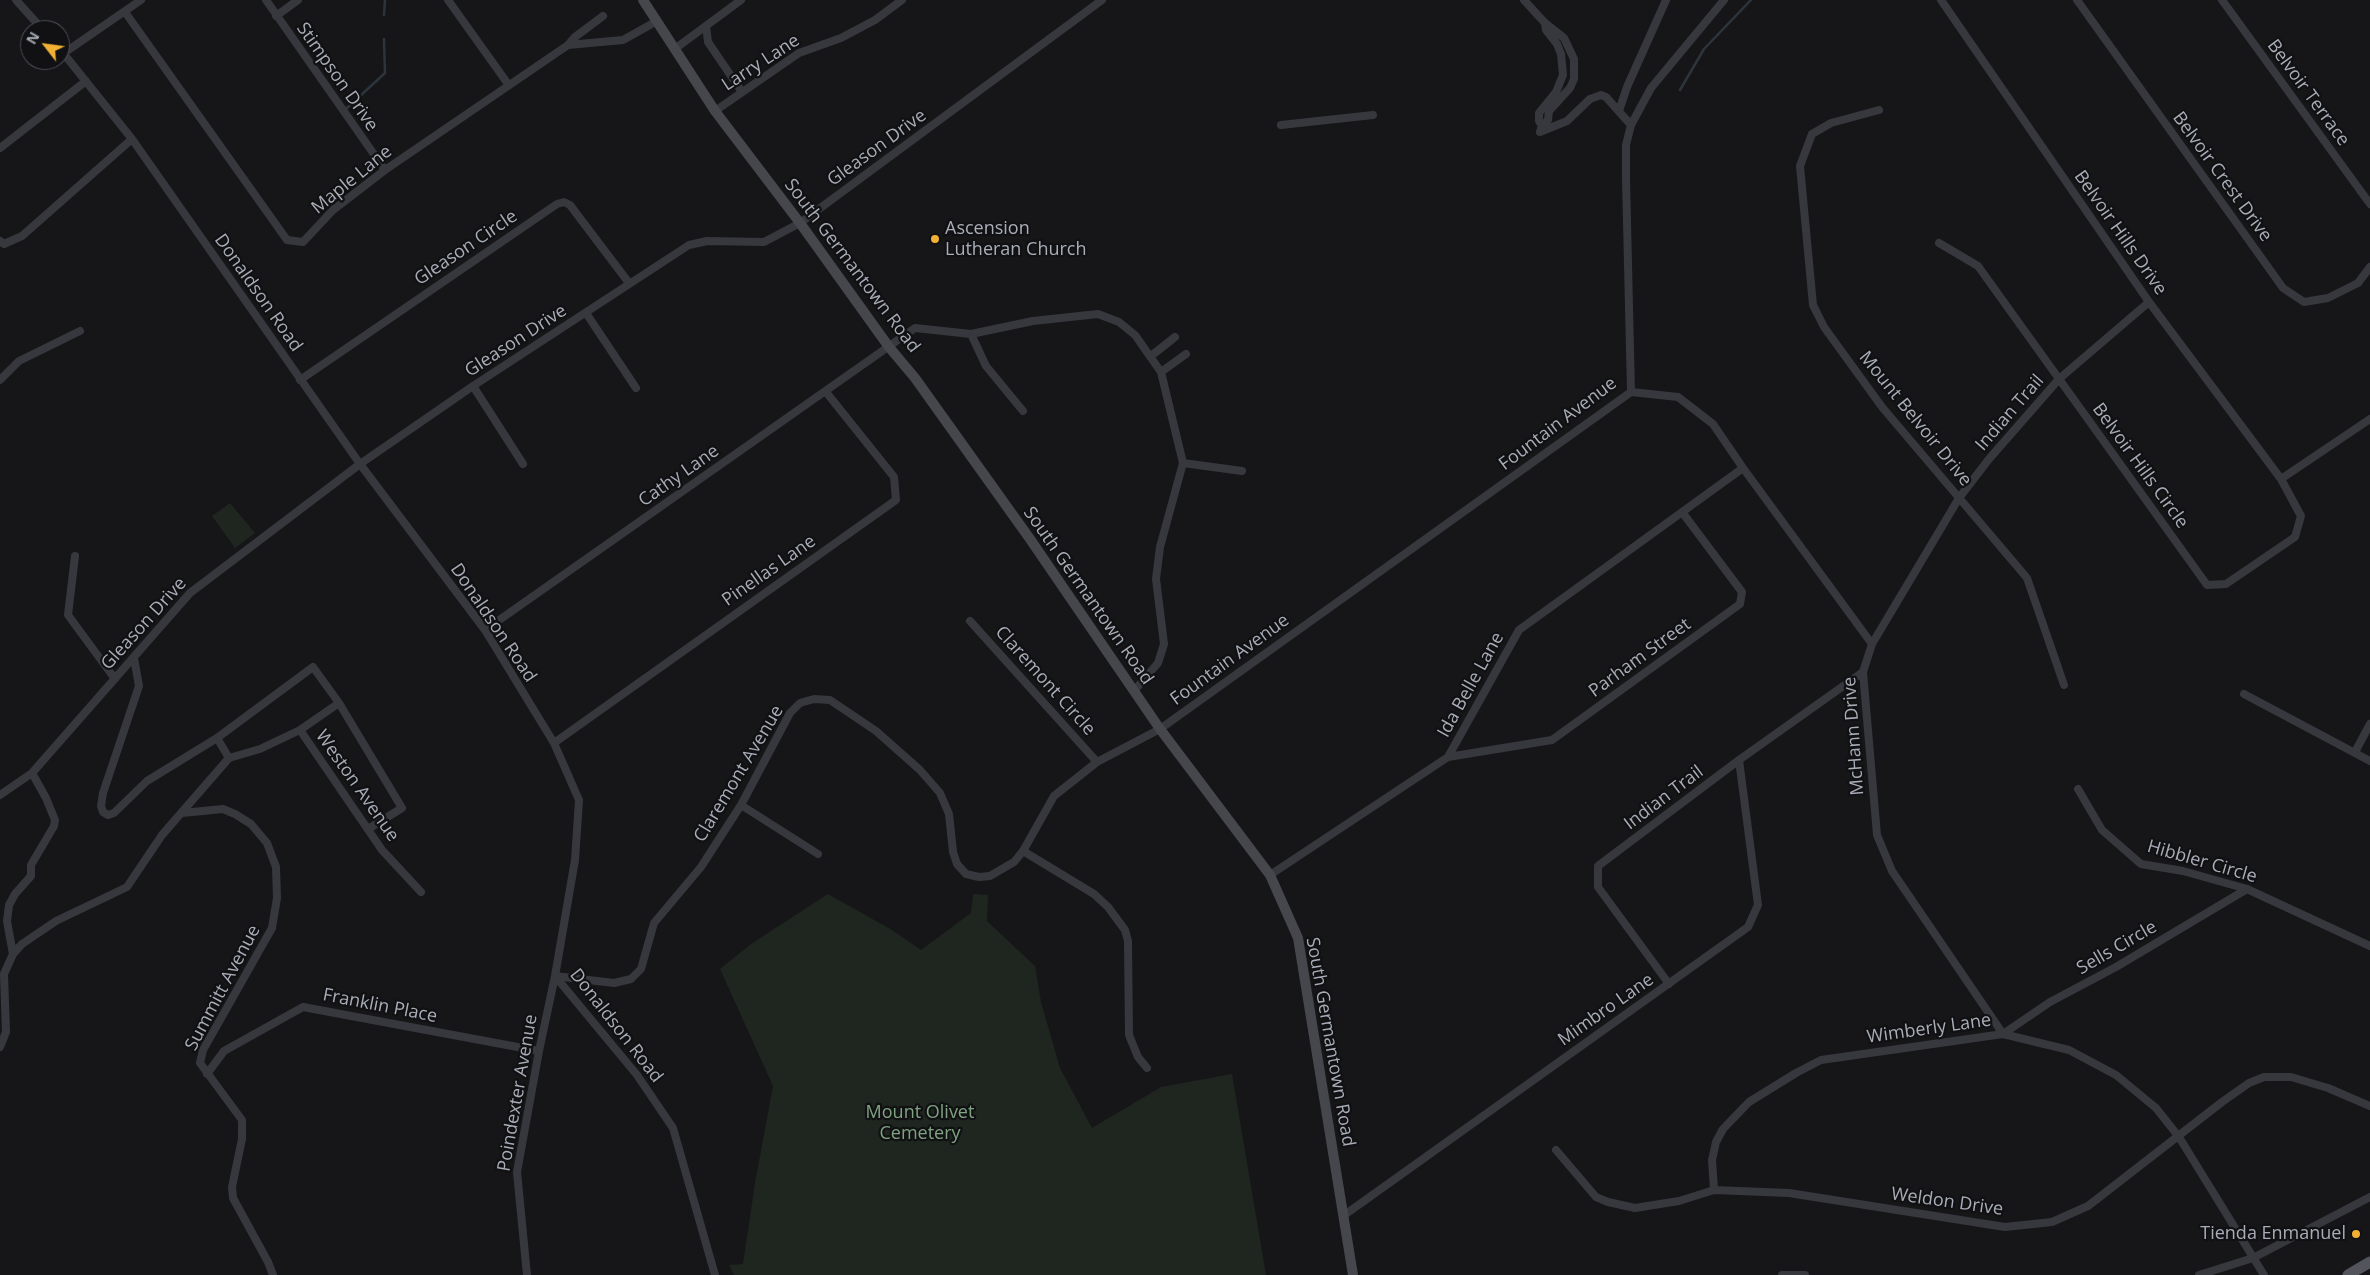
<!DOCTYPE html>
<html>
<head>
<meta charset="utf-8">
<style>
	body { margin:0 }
	#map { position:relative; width:2370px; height:1275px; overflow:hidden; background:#161618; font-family:"Open Sans",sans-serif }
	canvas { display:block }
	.north { position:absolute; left:20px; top:20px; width:50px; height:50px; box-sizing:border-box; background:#111113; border:1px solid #4d4f55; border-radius:50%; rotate:300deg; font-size:14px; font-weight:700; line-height:20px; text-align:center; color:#a8adb8 }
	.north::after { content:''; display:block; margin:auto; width:18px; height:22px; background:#f2b134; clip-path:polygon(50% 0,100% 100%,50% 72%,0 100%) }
</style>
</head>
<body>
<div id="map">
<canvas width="2370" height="1275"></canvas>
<div class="north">N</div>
</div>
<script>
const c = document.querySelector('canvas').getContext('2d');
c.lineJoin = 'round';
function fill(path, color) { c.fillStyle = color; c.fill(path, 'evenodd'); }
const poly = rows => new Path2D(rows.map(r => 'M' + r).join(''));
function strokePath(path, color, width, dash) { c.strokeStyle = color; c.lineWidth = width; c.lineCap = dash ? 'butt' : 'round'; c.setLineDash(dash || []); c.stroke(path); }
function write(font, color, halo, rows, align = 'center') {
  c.font = font + ' "Open Sans",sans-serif'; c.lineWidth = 4.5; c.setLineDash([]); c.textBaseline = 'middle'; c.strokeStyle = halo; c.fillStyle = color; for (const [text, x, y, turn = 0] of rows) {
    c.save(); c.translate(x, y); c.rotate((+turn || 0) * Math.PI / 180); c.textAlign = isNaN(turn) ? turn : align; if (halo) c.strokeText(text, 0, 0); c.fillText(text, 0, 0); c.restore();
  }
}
fill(poly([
	[230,503,255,533,235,548,212,516],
	[828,894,892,930,921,950,971,913,973,894,988,895,987,921,1035,966,1041,1002,1060,1068,1092,1128,1161,1087,1232,1074,1266,1275,734,1275,729,1265,743,1264,755,1183,773,1086,720,969,751,944]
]), '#1e261f');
strokePath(poly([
	[384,15,385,0],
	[1680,90,1704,49,1751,0],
	[347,108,385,73,384,39]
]), '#2c353c', 2.5);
strokePath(poly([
	[16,0,43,30],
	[266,0,385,170],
	[448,0,508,84],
	[1524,0,1545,23,1564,38,1574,59,1574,79,1570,88,1549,111,1548,120,1542,126,1540,132],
	[2077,0,2283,288,2304,302,2328,298,2358,283,2370,267],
	[2222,0,2370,204],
	[125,12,287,240,303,242,333,210,385,170,568,45,623,40,657,21],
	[276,16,298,0],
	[706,26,708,42,742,92],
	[568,45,575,37,603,16],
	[676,48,741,0],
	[60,49,132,139,360,464,485,630,554,743,579,800,575,860,555,976,637,1075,673,1128,715,1275],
	[64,53,141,0],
	[1879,110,1831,123,1812,134,1800,166,1813,305,1824,327,1882,407,2027,578,2064,685],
	[715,111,799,53,841,38,875,20,902,0],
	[1619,111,1627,87,1666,0],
	[1281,125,1373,115],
	[1542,126,1539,121,1539,113,1556,92,1563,75,1561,54,1557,44,1546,30,1545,23],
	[1540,132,1567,121,1590,99,1601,95,1606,97,1631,125],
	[0,148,86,81],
	[0,241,4,244,22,236,132,139],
	[1939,243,1978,266,2207,585,2226,584,2295,537,2301,516,2281,479,2149,302,1941,0],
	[586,313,636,388],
	[971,334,986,366,1023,411],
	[1151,356,1175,337],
	[1161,372,1186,354],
	[0,380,19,361,80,331],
	[300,380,557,204,564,202,570,205,629,283],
	[473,386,523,464],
	[1631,392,1678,397,1713,424,1743,468,1872,644,1863,672,1877,835,1892,871,2003,1034,2050,1002,2116,967,2247,889],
	[1183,463,1242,471],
	[2281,479,2370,419],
	[75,556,68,615,115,679],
	[970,621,1097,762],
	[485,630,915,328,971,334,1033,321,1098,314,1119,322,1135,335,1161,372,1183,463,1160,547,1156,579,1164,644,1158,663,1134,691],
	[1872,644,1959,498,1989,459,2059,379,2149,302],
	[134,658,139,686,103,793,101,806,103,812,108,815,114,813,147,781,217,738,313,667,339,703,300,730],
	[2244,694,2370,761],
	[339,703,402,808,368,829],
	[554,743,896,500,894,477,826,392],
	[2355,752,2370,724],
	[1448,757,1552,740,1740,604,1742,592,1682,512],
	[229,758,260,749,300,730,382,850,421,892],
	[2078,789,2102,830,2141,864,2183,871,2247,889,2370,946],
	[0,795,32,773,190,593,360,464,473,386,689,245,707,241,764,242,800,223,1102,0],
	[741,805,818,854],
	[182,813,223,809,235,814,251,824,267,843,276,867,277,898,272,928,203,1050,200,1063,242,1120,242,1139,232,1187,233,1198,268,1262,273,1275],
	[1023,851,1094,894,1108,907,1125,930,1128,941,1129,1035,1138,1057,1147,1068],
	[1270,875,1448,757,1519,630,1743,468],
	[13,954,7,921,9,905,15,894,31,876,31,865,54,826,55,820,46,798,32,773],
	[1669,984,1598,887,1598,866,1739,760,1863,672],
	[0,1047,6,1032,4,974,13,954,22,944,56,921,127,887,162,835,229,758,217,738],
	[207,1074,224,1051,303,1007,539,1051],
	[1556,1150,1596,1197,1608,1202,1635,1208,1679,1201,1714,1190,1789,1193,2005,1227,2052,1222,2088,1206,2222,1102,2249,1083,2264,1077,2291,1077,2328,1088,2370,1106],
	[1714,1190,1712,1160,1716,1142,1723,1129,1749,1102,1796,1073,1821,1060,2003,1034,2069,1050,2116,1075,2156,1108,2179,1137,2264,1275],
	[1343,1216,1748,927,1758,905,1739,760],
	[527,1275,517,1172,539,1051,555,976,614,983,631,979,641,969,654,923,701,867,741,805,790,713,800,703,814,699,830,700,876,731,920,770,940,793,949,814,953,852,957,864,966,874,979,877,990,876,1014,862,1023,851,1054,796,1097,762,1160,729,1631,392,1626,179,1626,145,1631,125,1651,88,1724,0],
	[1782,1275,1805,1275],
	[2199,1275,2253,1258,2370,1197]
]), '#37383d', 8);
strokePath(poly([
	[643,0,715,111,800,223,889,347,915,378,1030,539,1160,729,1270,875,1298,938,1353,1275]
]), '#45474d', 10);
strokePath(poly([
	[2348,1275,2370,1262]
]), '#53555c', 11);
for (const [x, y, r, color] of [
	[935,239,5,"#f2b134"],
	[2356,1234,5,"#f2b134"]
]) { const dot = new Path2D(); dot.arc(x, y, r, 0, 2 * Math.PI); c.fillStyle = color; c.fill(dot); strokePath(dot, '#111113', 2); }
write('18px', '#a8adb8', '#111113', [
	["Larry Lane",761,63,-33],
	["Stimpson Drive",337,77,55],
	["Belvoir Terrace",2308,93,54],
	["Gleason Drive",877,148,-36],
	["Belvoir Crest Drive",2222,177,54],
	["Maple Lane",352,180,-39],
	["Belvoir Hills Drive",2120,233,55],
	["Gleason Circle",466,248,-34],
	["South Germantown Road",852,266,53],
	["Donaldson Road",258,293,55],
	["Gleason Drive",516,341,-33],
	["Indian Trail",2010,413,-49],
	["Mount Belvoir Drive",1915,419,51],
	["Fountain Avenue",1558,424,-37],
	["Belvoir Hills Circle",2140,466,54],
	["Cathy Lane",679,476,-35],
	["Pinellas Lane",769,571,-35],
	["South Germantown Road",1088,596,55],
	["Donaldson Road",493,623,56],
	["Gleason Drive",144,624,-48],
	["Parham Street",1640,658,-36],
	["Fountain Avenue",1230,660,-36],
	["Claremont Circle",1045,681,48],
	["Ida Belle Lane",1471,685,-61],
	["McHann Drive",1854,736,-94],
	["Claremont Avenue",739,774,-59],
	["Weston Avenue",357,786,55],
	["Indian Trail",1664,798,-37],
	["Hibbler Circle",2202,862,16],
	["Sells Circle",2117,948,-30],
	["Summitt Avenue",223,988,-62],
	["Franklin Place",380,1006,11],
	["Mimbro Lane",1606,1010,-35],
	["Donaldson Road",616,1026,52],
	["Wimberly Lane",1929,1029,-8],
	["South Germantown Road",1330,1042,80],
	["Poindexter Avenue",518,1093,-80],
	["Weldon Drive",1947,1202,8]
]);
write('18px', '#a8adb8', '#111113', [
	["Ascension",945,229],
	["Lutheran Church",945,250],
	["Tienda Enmanuel",2346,1234,"right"]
], 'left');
write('18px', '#7fa381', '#111113', [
	["Mount Olivet",920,1113],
	["Cemetery",920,1134]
]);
</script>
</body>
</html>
